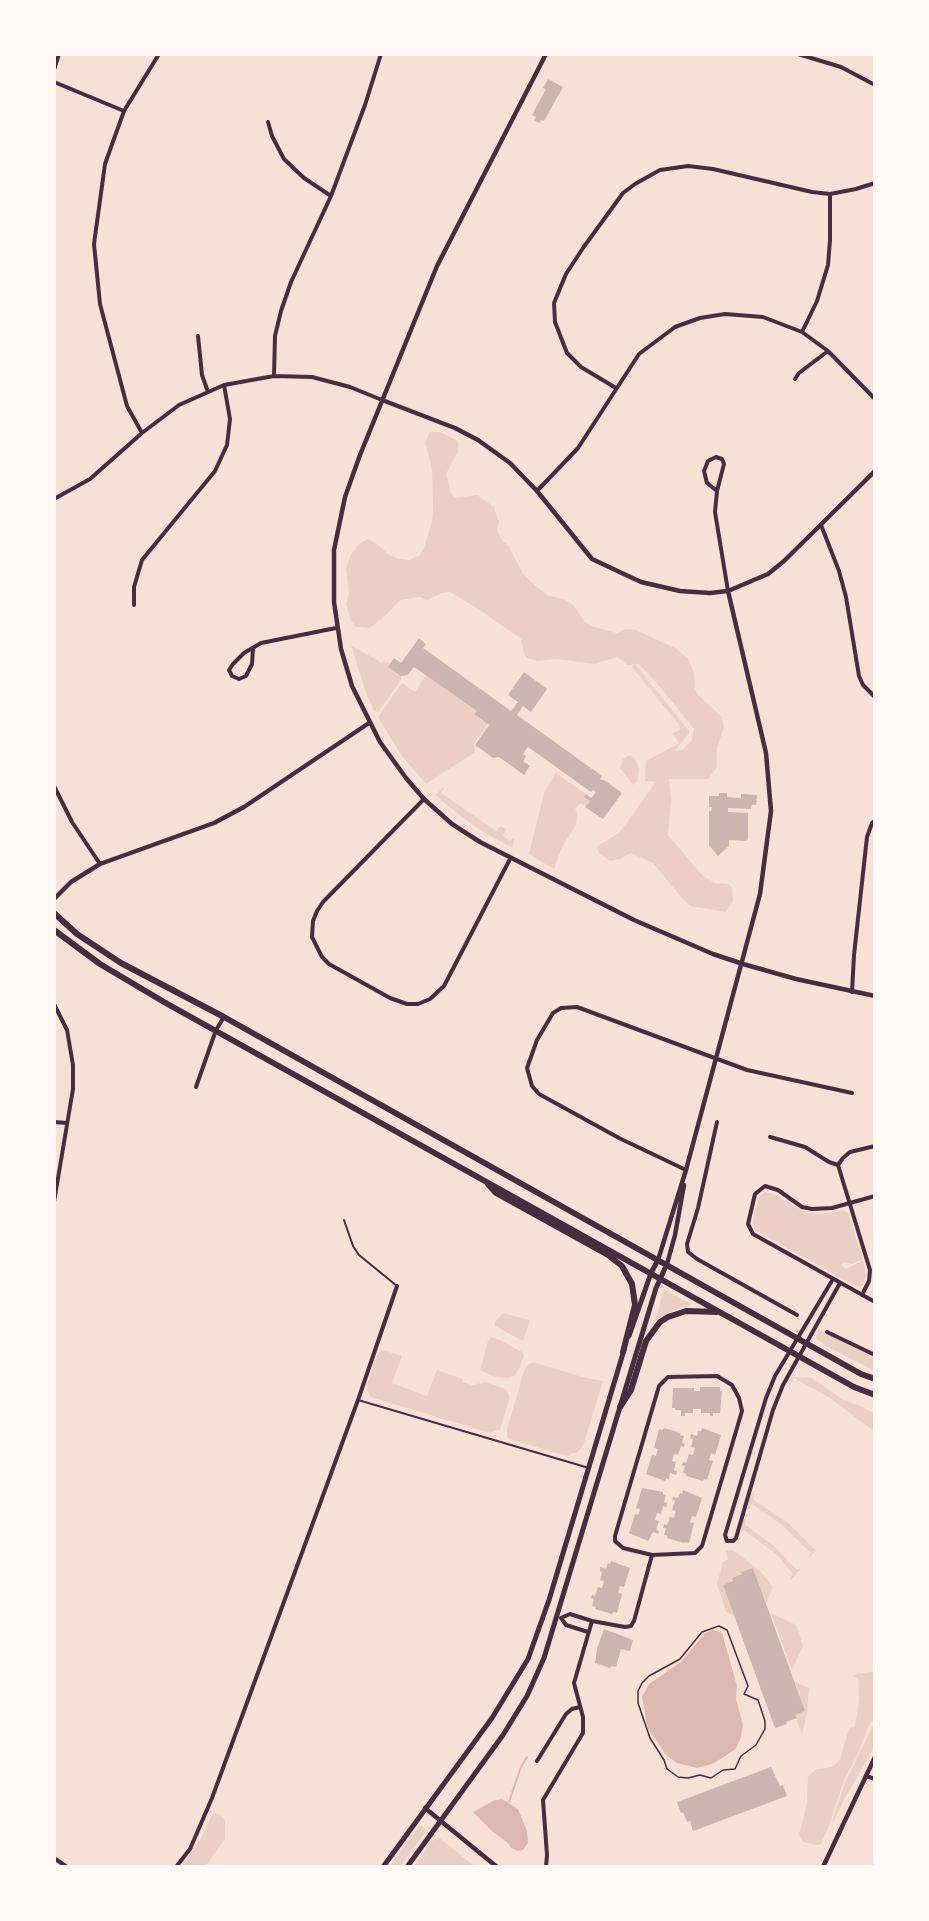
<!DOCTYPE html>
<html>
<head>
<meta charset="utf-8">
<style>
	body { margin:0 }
	#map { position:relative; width:929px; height:1921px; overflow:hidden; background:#f7e1d7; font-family:"Work Sans",sans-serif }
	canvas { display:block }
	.frame { position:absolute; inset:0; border:56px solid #fffaf5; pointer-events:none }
</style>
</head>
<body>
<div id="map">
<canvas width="929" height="1921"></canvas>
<div class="frame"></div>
</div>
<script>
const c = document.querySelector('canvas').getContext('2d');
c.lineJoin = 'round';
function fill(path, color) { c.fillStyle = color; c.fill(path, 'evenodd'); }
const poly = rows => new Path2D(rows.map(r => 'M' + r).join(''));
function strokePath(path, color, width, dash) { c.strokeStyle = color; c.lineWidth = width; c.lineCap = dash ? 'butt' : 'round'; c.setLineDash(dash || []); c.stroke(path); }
fill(poly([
	[430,432,440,432,458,441,458,452,446,474,451,493,455,498,477,495,494,507,499,522,497,530,501,539,509,547,523,574,538,588,547,595,566,600,573,605,585,622,594,627,617,633,625,629,636,630,675,648,688,658,694,673,695,689,698,695,722,717,724,727,717,748,717,767,708,779,669,779,671,800,668,835,702,875,715,883,729,884,732,888,733,901,726,912,690,906,680,896,653,863,631,853,620,859,610,861,599,853,597,849,597,846,619,833,656,782,645,781,646,761,679,743,672,734,680,729,680,726,632,667,635,664,690,732,675,751,682,750,692,740,694,729,661,688,639,664,627,665,617,657,595,664,555,659,537,661,527,658,524,654,521,639,483,612,450,592,442,593,427,600,420,597,400,600,387,614,370,628,356,627,351,621,346,604,349,594,346,569,350,556,359,544,367,539,376,543,389,555,399,559,409,560,419,556,424,548,432,521,433,509,432,469,425,442],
	[351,645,382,663,384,661,390,664,388,667,401,676,401,680,378,712,374,711,366,693],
	[426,675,477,711,474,714,487,723,487,725,474,744,475,752,426,784,401,755,378,717,402,683,415,692],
	[630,755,635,758,639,769,637,781,633,785,620,768,623,759],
	[556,773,586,794,585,797,590,801,585,806,580,803,575,810,577,812,576,825,562,847,554,869,529,854,545,790],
	[443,787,444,788,441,793,496,831,500,826,506,829,503,836,510,841,515,837,513,845,512,847,507,845,478,829,447,805,436,795],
	[765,1192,774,1194,807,1213,822,1214,842,1210,848,1213,863,1259,852,1264,845,1262,842,1264,843,1267,846,1269,863,1260,866,1276,862,1286,857,1287,755,1230,753,1222,755,1211,760,1195],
	[664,1289,692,1305,674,1310,655,1321],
	[503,1313,530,1320,523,1341,495,1326,494,1323],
	[819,1330,875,1358,875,1371,826,1346,816,1338],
	[491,1337,500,1340,522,1352,524,1355,519,1369,514,1376,508,1378,495,1377,480,1370,488,1341],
	[383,1350,402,1356,392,1383,427,1396,437,1370,463,1379,462,1382,472,1385,486,1382,506,1389,510,1397,500,1429,490,1433,371,1397,367,1390,367,1384,378,1353],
	[533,1362,582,1377,603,1381,583,1446,577,1453,571,1453,570,1456,556,1453,510,1439,507,1436,507,1429,524,1371,527,1365],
	[793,1377,812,1378,844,1400,865,1408,875,1414,875,1432,830,1398,794,1378,792,1382,789,1382,788,1380],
	[754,1493,754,1500,789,1524,815,1550,818,1548,808,1559,811,1553,782,1525,752,1504,750,1509,747,1509,751,1494],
	[746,1518,745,1525,773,1545,797,1570,801,1568,791,1580,790,1578,793,1574,776,1554,744,1530,740,1534,744,1519],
	[733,1550,760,1571,773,1587,766,1603,753,1568,732,1578,733,1581,723,1585,734,1616,726,1612,717,1584,723,1562,728,1559,726,1551],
	[771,1613,796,1625,798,1630,803,1646,792,1670],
	[875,1671,875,1718,869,1725,856,1758,844,1780,829,1826,821,1844,817,1845,803,1842,799,1834,807,1803,808,1776,815,1770,832,1767,840,1760,849,1728,855,1727,859,1699,858,1678,853,1677,852,1675],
	[795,1682,809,1688,807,1713,802,1735,795,1715,805,1711],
	[875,1721,875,1746,844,1800,831,1826,845,1783],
	[214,1813,219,1814,225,1820,225,1839,205,1867,181,1867,201,1838,212,1815],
	[420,1825,427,1830,400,1867,389,1867],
	[438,1837,476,1867,413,1867,432,1841]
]), '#ebcfc5');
fill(poly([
	[713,1630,722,1633,737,1686,736,1699,743,1725,741,1737,736,1749,724,1757,712,1764,697,1768,677,1763,667,1756,648,1728,642,1697,649,1684,681,1662,704,1634],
	[502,1799,518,1809,527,1831,528,1843,523,1850,518,1851,511,1848,508,1843,493,1832,473,1812,495,1800]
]), '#dcb8b0');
strokePath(poly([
	[509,1802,521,1767,527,1757]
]), '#dcb8b0', 2);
fill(poly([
	[548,79,563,87,544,121,541,120,539,123,534,120,536,117,532,115,546,89,543,88],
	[419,638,426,644,423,648,511,711,518,702,508,695,524,672,547,689,531,712,523,706,517,715,602,776,600,779,602,780,604,780,622,793,603,819,585,807,590,801,584,797,586,794,591,798,596,792,593,790,591,792,528,747,523,754,526,756,523,761,530,766,524,775,499,757,493,758,475,745,489,725,474,714,477,711,414,667,408,675,401,676,388,667,394,658,401,663],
	[719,793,727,793,727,797,741,798,741,794,757,795,756,805,752,805,751,809,728,808,728,812,748,813,748,839,746,841,729,840,729,846,718,856,709,845,709,811,711,811,712,807,709,807,709,796,719,796],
	[700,1387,720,1387,720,1391,722,1391,720,1413,713,1413,713,1416,710,1416,710,1413,701,1413,701,1409,693,1409,693,1413,685,1413,685,1416,681,1416,681,1410,675,1410,675,1408,672,1408,673,1388,694,1388,694,1391,700,1391],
	[664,1428,681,1433,680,1435,684,1436,682,1443,685,1444,684,1447,681,1446,678,1455,674,1454,672,1461,676,1462,674,1470,677,1471,676,1475,670,1473,669,1479,666,1478,665,1481,646,1474,652,1455,656,1456,658,1449,654,1448,659,1429,663,1430],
	[702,1428,721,1435,715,1455,711,1453,709,1460,713,1461,707,1480,704,1479,703,1481,686,1476,686,1474,683,1473,685,1466,682,1465,683,1462,686,1463,689,1454,693,1455,695,1448,691,1447,693,1439,690,1438,691,1434,697,1436,698,1431,701,1431],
	[642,1488,663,1492,663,1494,666,1495,664,1502,667,1503,666,1507,663,1506,661,1514,657,1513,655,1520,659,1521,656,1530,659,1531,658,1534,653,1532,648,1541,629,1533,635,1514,638,1515,640,1509,636,1508],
	[683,1490,702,1498,696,1517,692,1516,690,1522,694,1523,689,1543,685,1542,684,1543,667,1538,668,1536,664,1535,666,1528,663,1528,664,1524,667,1525,670,1517,674,1518,676,1511,672,1510,675,1501,672,1500,673,1497,678,1498,680,1493,682,1494],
	[611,1561,630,1568,624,1587,620,1586,618,1593,622,1594,617,1613,613,1612,612,1614,595,1609,596,1607,592,1606,594,1599,591,1598,592,1595,595,1596,598,1587,602,1588,604,1581,600,1580,602,1572,600,1571,600,1567,606,1569,608,1563,610,1564],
	[753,1568,805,1711,795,1715,797,1718,786,1722,787,1724,775,1728,723,1585,733,1581,732,1578,742,1574,741,1572],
	[604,1629,633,1640,630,1651,621,1649,616,1667,611,1666,610,1668,595,1663,597,1649],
	[771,1767,780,1786,783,1785,787,1796,693,1831,690,1821,687,1822,683,1812,681,1813,677,1802]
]), '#ccb4b1');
strokePath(poly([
	[719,1626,727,1630,748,1686,744,1694,758,1700,765,1721,765,1729,756,1745,741,1756,735,1769,723,1770,711,1778,700,1775,688,1778,678,1777,667,1769,664,1760,650,1738,638,1703,638,1691,642,1683,649,1676,680,1659,702,1632,719,1626]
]), '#4a2c40', 1.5);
strokePath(poly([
	[344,1220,353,1246,359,1255,397,1286],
	[358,1400,589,1468]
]), '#4a2c40', 2);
strokePath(poly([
	[798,54,841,67,875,85],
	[54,70,59,54],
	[54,82,124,111],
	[268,122,272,136,284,159,304,178,331,196],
	[802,332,817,301,828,265,830,240,830,194],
	[198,336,202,375,208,392],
	[274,376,275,336,281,311,291,282,331,196,365,105,381,54],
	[795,379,799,373,828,351],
	[616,388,581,367,567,353,555,322,554,303,566,274,583,248,623,193,635,184,660,170,688,166,713,169,812,192,830,194,856,189,875,183],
	[142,433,127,406,100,304,94,244,105,164,124,111,159,54],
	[537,491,578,448,639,354,675,327,700,318,725,314,763,317,802,332,828,351,875,399],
	[717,491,707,483,704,471,708,461,716,457,722,459,724,464,717,491,715,512,728,591],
	[54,499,90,479,142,433,179,405,224,385,274,376,312,377,350,387,382,400],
	[821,525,839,571,846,597,859,676,863,685,875,697],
	[134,605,134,587,142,560,215,471,227,445,230,419,224,385],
	[253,648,252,664,246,676,239,679,232,676,229,670,233,664,244,653,261,643,336,628],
	[54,786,72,822,100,864],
	[424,799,323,902,317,911,313,921,312,937,322,957,329,964,390,998,407,1004,418,1004,430,999,444,986,510,859],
	[852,992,854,955,867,837,872,823,875,821],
	[54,1004,67,1030,73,1065,73,1089,54,1202],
	[196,1087,216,1030,224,1017],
	[54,1122,67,1123],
	[717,1122,698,1208,687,1244,688,1252,697,1259,797,1315],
	[770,1137,805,1147,829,1162,838,1165],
	[686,1170,619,1138,539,1094,532,1086,527,1068,537,1040,553,1013,561,1008,577,1007,747,1070,852,1093],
	[875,1196,832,1208,812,1209,802,1207,778,1190,765,1186,755,1194,748,1224,753,1234,875,1302],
	[833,1279,775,1376,766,1398,725,1535,727,1541,733,1541,736,1538,773,1410,783,1385,840,1283],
	[862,1295,869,1281,870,1270,838,1165,843,1158,850,1152,875,1146],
	[827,1332,875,1355],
	[588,1632,566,1625,561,1618,570,1614,592,1621,625,1627,631,1626,634,1621,652,1555,695,1553,702,1546,742,1411,739,1398,732,1385,717,1376,668,1377,659,1386,615,1536,615,1541,623,1548,652,1555],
	[537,1761,566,1714,572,1709,580,1707],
	[866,1776,875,1779],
	[54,1858,67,1867],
	[176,1867,190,1849,212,1798,358,1400,397,1286],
	[546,1867,547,1855,543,1800,583,1733,583,1717,574,1683,592,1621]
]), '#4a2c40', 4);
strokePath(poly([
	[546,54,437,266,360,455,345,497,334,550,334,602,341,649,352,686,380,742,406,778,424,799,452,824,480,842,634,920,713,954,743,964,796,979,875,996],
	[382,400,455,428,478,440,510,463,537,491,592,559,641,582,680,591,710,593,728,591,768,574,784,561,875,471],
	[54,899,71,882,100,864,214,823,244,807,369,723],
	[658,1260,686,1170,760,894,771,811,766,753,728,591],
	[667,1264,675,1235,684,1185],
	[425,1808,497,1867],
	[823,1867,875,1757]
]), '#4a2c40', 4.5);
strokePath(poly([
	[629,1336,651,1273,658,1260],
	[383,1867,492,1718,528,1659,549,1600,624,1350],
	[407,1867,503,1735,527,1696,544,1658,656,1288,667,1264]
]), '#4a2c40', 5);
strokePath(poly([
	[54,913,77,934,121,963,224,1017,861,1374,875,1379],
	[54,930,100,964,164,1002,854,1387,875,1395],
	[488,1184,496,1193,608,1255,622,1266,632,1284,635,1305,623,1352],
	[620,1407,631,1390,646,1341,660,1322,668,1317,686,1311,717,1312]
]), '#4a2c40', 6);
</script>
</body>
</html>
